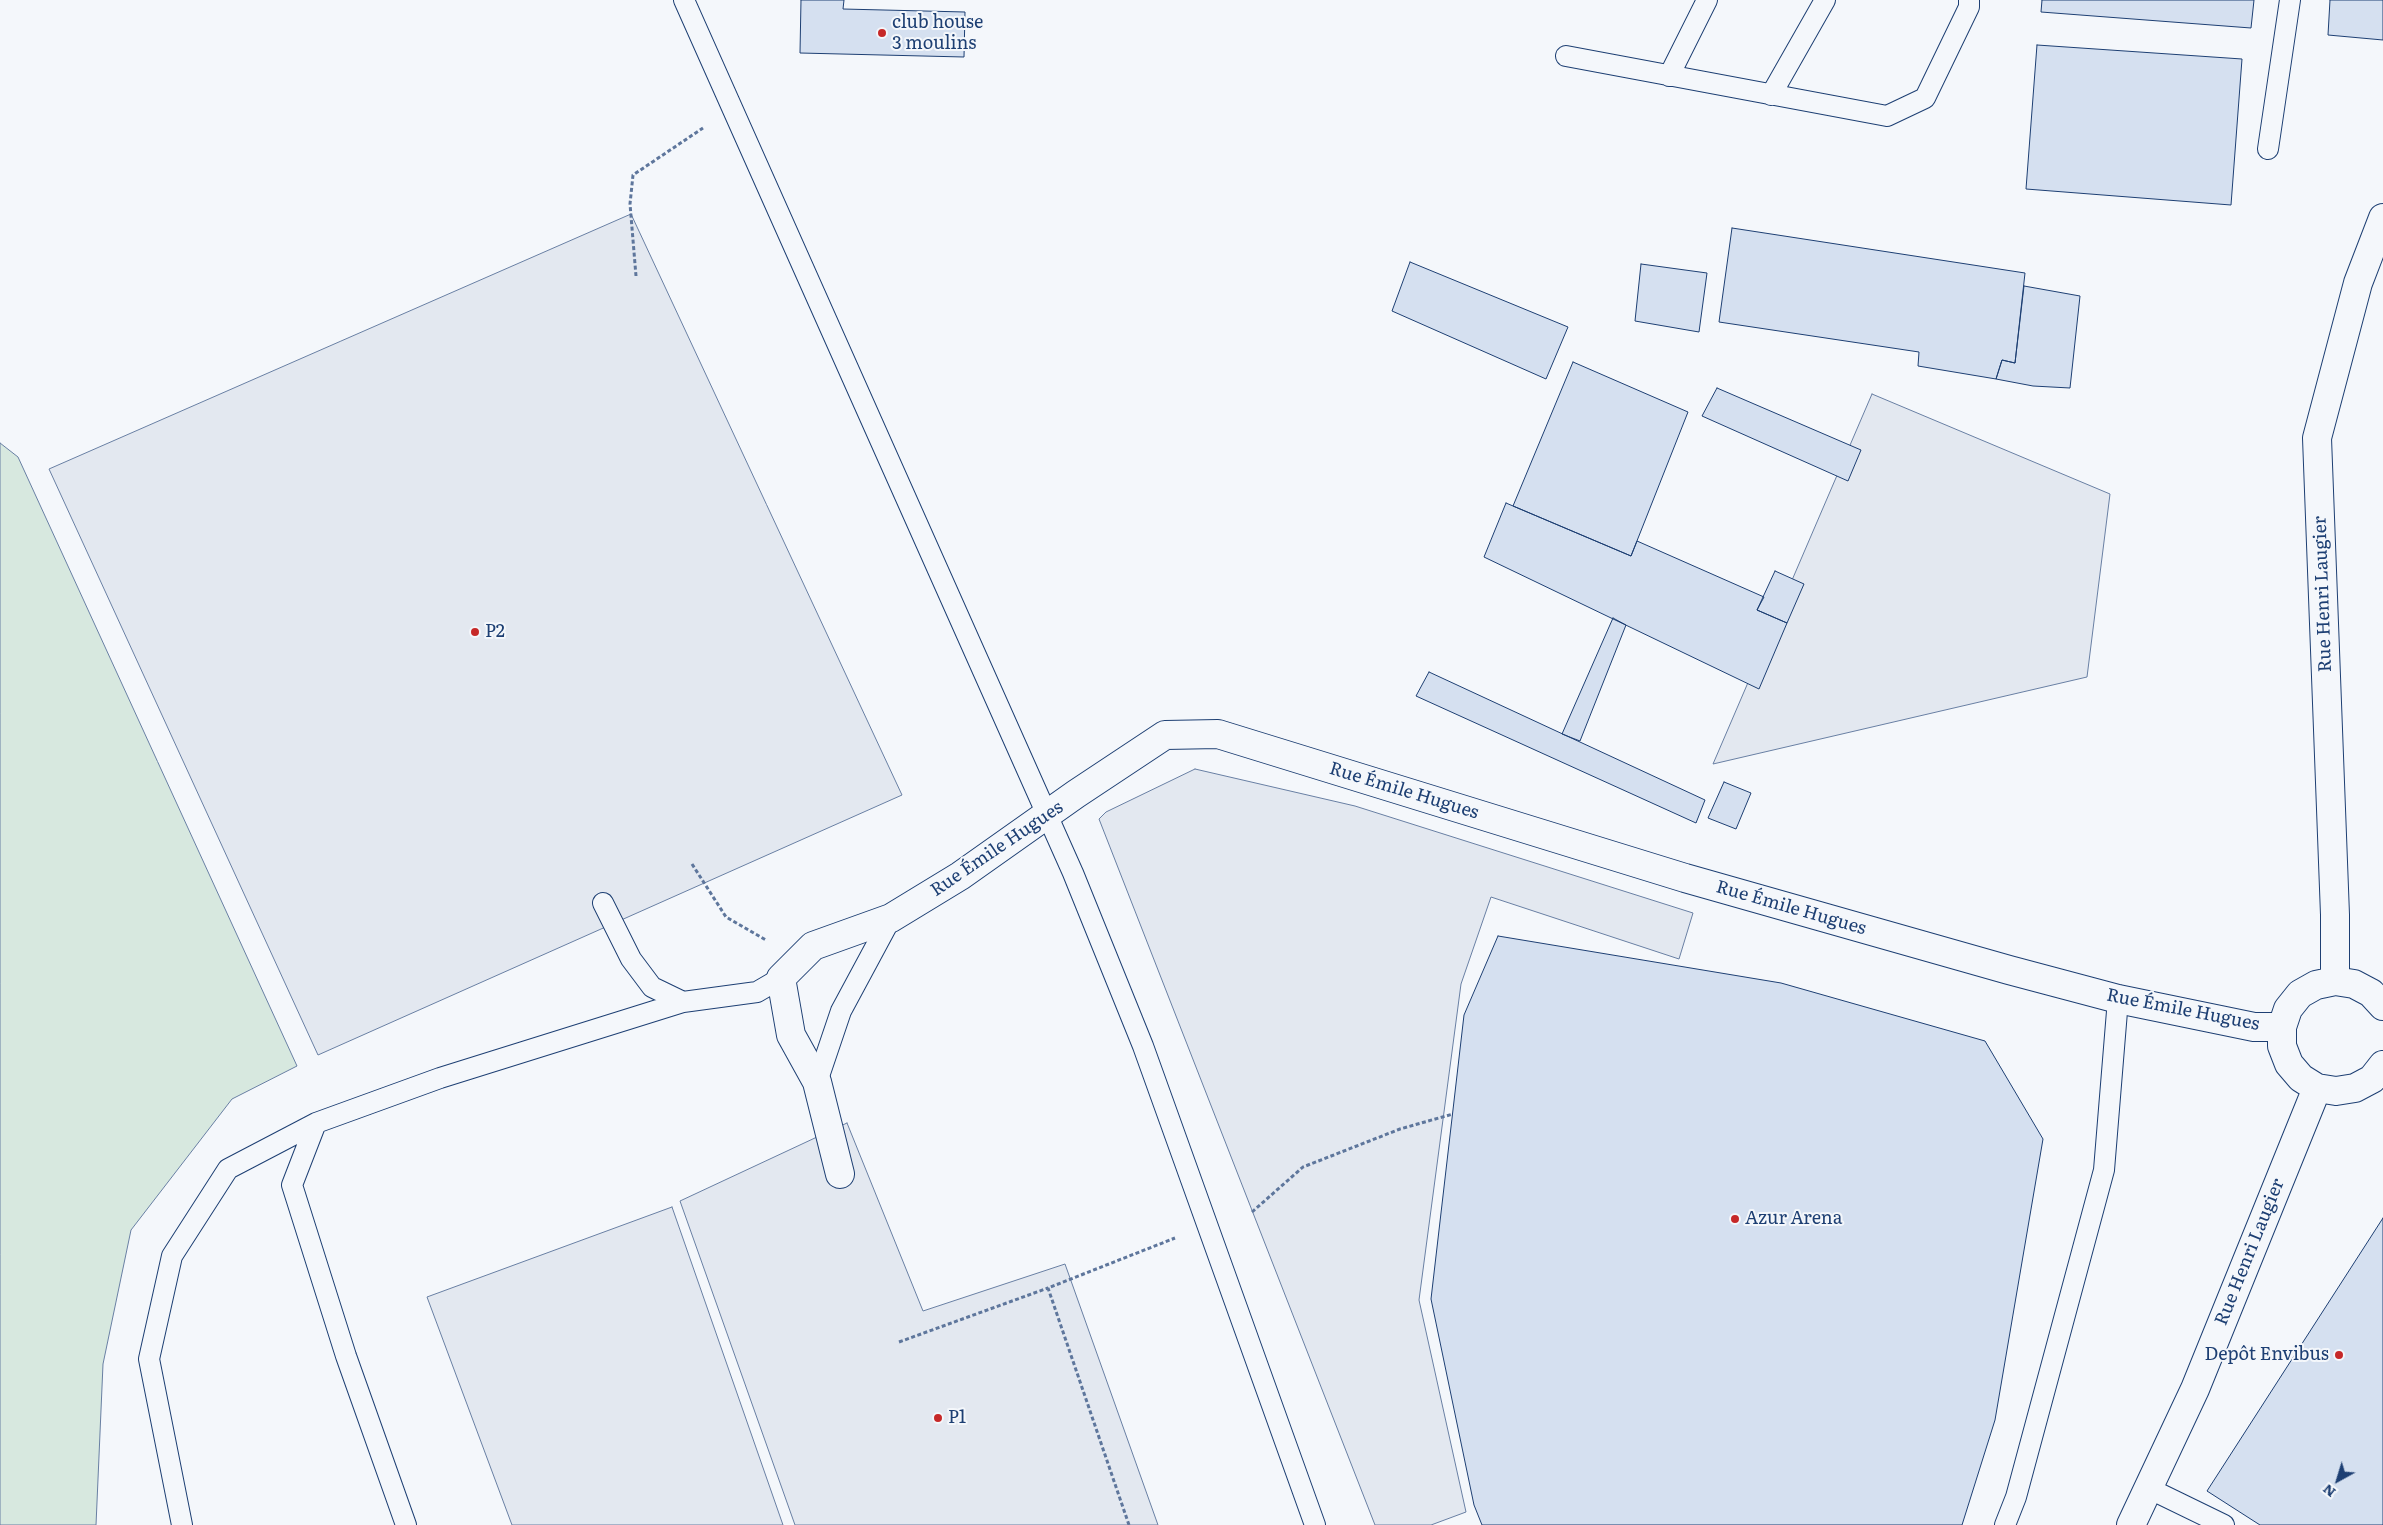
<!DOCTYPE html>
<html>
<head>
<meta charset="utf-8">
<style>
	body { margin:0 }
	#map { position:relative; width:2383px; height:1525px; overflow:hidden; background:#f4f7fb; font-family:Literata,serif }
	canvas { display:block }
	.north { position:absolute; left:2313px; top:1455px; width:50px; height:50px; -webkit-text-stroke:4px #f4f7fb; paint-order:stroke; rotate:219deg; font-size:14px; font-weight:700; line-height:20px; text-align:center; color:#1d3f73 }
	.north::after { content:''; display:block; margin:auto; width:18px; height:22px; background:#1d3f73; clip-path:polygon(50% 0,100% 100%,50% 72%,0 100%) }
</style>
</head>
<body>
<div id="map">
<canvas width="2383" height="1525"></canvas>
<div class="north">N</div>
</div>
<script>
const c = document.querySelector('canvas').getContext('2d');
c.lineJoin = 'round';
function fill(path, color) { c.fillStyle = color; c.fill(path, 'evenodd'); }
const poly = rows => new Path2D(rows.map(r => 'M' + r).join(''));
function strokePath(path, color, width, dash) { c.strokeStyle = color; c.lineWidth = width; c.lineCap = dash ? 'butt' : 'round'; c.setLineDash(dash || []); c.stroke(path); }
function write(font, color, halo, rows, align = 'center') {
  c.font = font + ' Literata,serif'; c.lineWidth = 4; c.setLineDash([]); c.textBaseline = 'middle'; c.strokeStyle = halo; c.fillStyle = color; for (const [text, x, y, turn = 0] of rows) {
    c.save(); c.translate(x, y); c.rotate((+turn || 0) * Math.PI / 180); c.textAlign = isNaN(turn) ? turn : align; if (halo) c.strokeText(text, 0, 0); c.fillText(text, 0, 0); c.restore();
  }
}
const green = poly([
	[0,443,18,457,297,1066,232,1099,131,1230,103,1364,96,1525,0,1525,0,443]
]);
fill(green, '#d7e8df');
strokePath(green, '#687fa3', 1);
const parking = poly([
	[631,214,902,795,318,1055,49,469,631,214],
	[1872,394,2110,494,2087,677,1713,764,1872,394],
	[1195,769,1355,806,1693,913,1679,959,1491,897,1461,984,1419,1300,1466,1512,1431,1525,1375,1525,1099,819,1106,812,1195,769],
	[847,1123,923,1311,1065,1264,1158,1525,795,1525,680,1201,847,1123],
	[672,1207,783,1525,512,1525,427,1297,672,1207]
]);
fill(parking, '#e3e8f0');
strokePath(parking, '#687fa3', 1);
const building = poly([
	[801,0,844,0,843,9,965,12,964,57,800,53,801,0],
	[2042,0,2254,0,2251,28,2041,12,2042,0],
	[2330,0,2383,0,2383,40,2328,35,2330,0],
	[2037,45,2242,59,2231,205,2026,189,2037,45],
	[1732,228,2025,273,2015,363,2002,360,1996,379,1918,366,1919,352,1719,322,1732,228],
	[1410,262,1568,327,1546,379,1392,311,1410,262],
	[1641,264,1707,273,1699,332,1635,321,1641,264],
	[2024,286,2080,296,2070,388,2033,386,1996,379,2002,360,2015,363,2024,286],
	[1573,362,1688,412,1631,556,1513,506,1573,362],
	[1717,388,1861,450,1848,481,1702,416,1717,388],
	[1506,503,1631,556,1637,541,1764,597,1757,610,1787,623,1759,689,1484,557,1506,503],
	[1775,571,1804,584,1787,623,1757,610,1775,571],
	[1613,618,1626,625,1580,741,1562,734,1613,618],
	[1429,672,1705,800,1696,823,1416,696,1429,672],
	[1724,782,1751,793,1736,829,1708,818,1724,782],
	[1498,936,1781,983,1985,1041,2043,1139,1995,1420,1962,1525,1482,1525,1474,1505,1431,1299,1464,1015,1498,936],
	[2383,1218,2383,1525,2260,1525,2207,1491,2383,1218]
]);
fill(building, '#d5e0f0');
strokePath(building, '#1d3f73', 1);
const lane = poly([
	[684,0,1073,873,1143,1046,1315,1525],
	[1566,56,1887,116,1925,98,1969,7,1969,0],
	[1669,76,1707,0],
	[1771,95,1825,0],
	[2268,149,2290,0],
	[603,903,631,959,652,987,683,1002,757,992,781,978],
	[817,1082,841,1011,891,918],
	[316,1123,440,1078,683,1002],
	[2148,1488,2224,1525],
	[182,1525,149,1359,172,1256,228,1169,316,1123,292,1185,346,1356,406,1525],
	[2005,1525,2016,1497,2104,1170,2118,999]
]);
const street = poly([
	[2335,981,2335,915,2317,438,2358,283,2383,218],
	[2383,1006,2371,993,2354,984,2335,981,2316,985,2300,994,2288,1009,2282,1027,2282,1046,2289,1064,2301,1078,2317,1088,2336,1091,2355,1088,2372,1079,2383,1065],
	[840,1174,817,1082,791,1035,781,978,813,946,891,918,960,876,1076,794,1165,735,1218,734,1685,878,2009,970,2118,999,2254,1027,2282,1027],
	[2131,1525,2195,1389,2317,1088]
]);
strokePath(lane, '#1d3f73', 22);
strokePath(street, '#1d3f73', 30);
strokePath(poly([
	[636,276,630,204,633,175,703,128],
	[692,864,726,917,766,940],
	[1252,1212,1303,1167,1400,1129,1453,1114],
	[899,1342,1048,1288],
	[1129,1525,1048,1288,1175,1238]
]), '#5e769c', 3, [4, 2.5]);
strokePath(lane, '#f4f7fb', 20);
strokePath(street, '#f4f7fb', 28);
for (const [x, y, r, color] of [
	[882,33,5,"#c62828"],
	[475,632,5,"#c62828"],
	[1735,1219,5,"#c62828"],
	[2339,1355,5,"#c62828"],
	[938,1418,5,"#c62828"]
]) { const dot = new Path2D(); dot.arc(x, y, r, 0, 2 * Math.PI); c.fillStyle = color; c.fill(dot); strokePath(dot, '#f4f7fb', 2); }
write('18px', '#1d3f73', '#f4f7fb', [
	["club house",892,23],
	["3 moulins",892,44],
	["P2",485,632],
	["Azur Arena",1745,1219],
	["Depôt Envibus",2329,1355,"right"],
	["P1",948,1418]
], 'left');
write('18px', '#1d3f73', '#f4f7fb', [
	["Rue Henri Laugier",2323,594,-92],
	["Rue Émile Hugues",1404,791,17],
	["Rue Émile Hugues",997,849,-34],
	["Rue Émile Hugues",1791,908,16],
	["Rue Émile Hugues",2183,1010,11],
	["Rue Henri Laugier",2250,1252,-68]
]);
</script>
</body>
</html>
